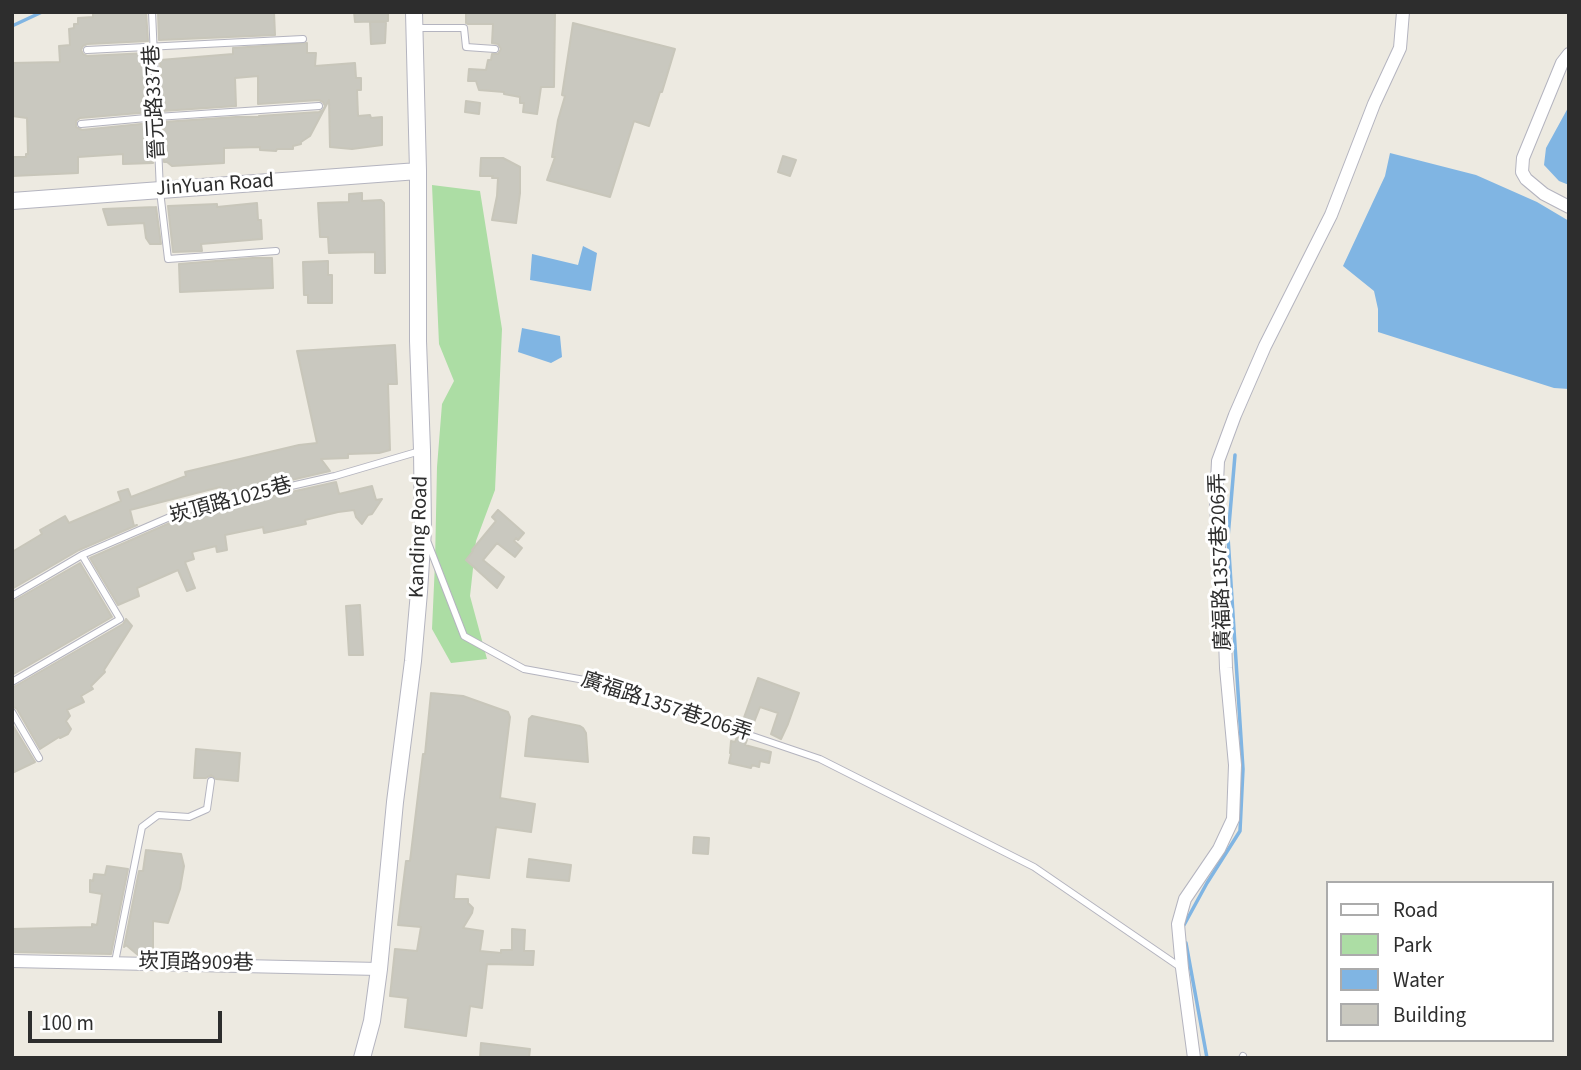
<!DOCTYPE html>
<html>
<head>
<meta charset="utf-8">
<style>
	body { margin:0 }
	#map { position:relative; width:1581px; height:1070px; overflow:hidden; background:#edeae1; font-family:"Source Sans 3",sans-serif }
	canvas { display:block }
	.frame { position:absolute; inset:0; border:14px solid #2d2d2d; pointer-events:none }
	.legend { position:absolute; left:1326px; top:881px; width:228px; height:161px; box-sizing:border-box; background:#fff; border:2px solid #ababab; margin:0; padding:9px 12px; list-style:none; font-size:21px; color:#2d2d2d }
	.legend li { display:flex; align-items:center; gap:14px; height:35px }
	.legend b { width:35px; border:2px solid #ababab }
	.scale { position:absolute; left:28px; top:1011px; width:194px; height:32px; box-sizing:border-box; border:4px solid #2d2d2d; border-top:0; padding-left:9px; font-size:21px; line-height:24px; white-space:nowrap; color:#2d2d2d; -webkit-text-stroke:5px #fff; paint-order:stroke }
</style>
</head>
<body>
<div id="map">
<canvas width="1581" height="1070"></canvas>
<div class="frame"></div>
<ul class="legend">
<li><b style="height:9px;background:#fff"></b>Road</li>
<li><b style="height:19px;background:#acdda4"></b>Park</li>
<li><b style="height:19px;background:#80b5e3"></b>Water</li>
<li><b style="height:19px;background:#c9c8bf"></b>Building</li>
</ul>
<div class="scale">100 m</div>
</div>
<script>
const c = document.querySelector('canvas').getContext('2d');
c.lineJoin = 'round';
function fill(path, color) { c.fillStyle = color; c.fill(path, 'evenodd'); }
const poly = rows => new Path2D(rows.map(r => 'M' + r).join(''));
function strokePath(path, color, width, dash) { c.strokeStyle = color; c.lineWidth = width; c.lineCap = dash ? 'butt' : 'round'; c.setLineDash(dash || []); c.stroke(path); }
function write(font, color, halo, rows, align = 'center') {
  c.font = font + ' "Source Sans 3","Noto Sans TC",sans-serif'; c.lineWidth = 6; c.setLineDash([]); c.textBaseline = 'middle'; c.strokeStyle = halo; c.fillStyle = color; for (const [text, x, y, turn = 0] of rows) {
    c.save(); c.translate(x, y); c.rotate((+turn || 0) * Math.PI / 180); c.textAlign = isNaN(turn) ? turn : align; if (halo) c.strokeText(text, 0, 0); c.fillText(text, 0, 0); c.restore();
  }
}
fill(poly([
	[432,185,480,191,502,329,495,490,476,541,470,596,487,659,451,663,432,629,435,563,437,467,442,404,454,381,439,344]
]), '#acdda4');
fill(poly([
	[1569,106,1569,185,1559,181,1544,165,1546,148],
	[1390,153,1476,175,1537,202,1569,221,1569,389,1554,388,1378,332,1378,309,1374,291,1343,266,1385,176],
	[583,246,597,253,591,291,530,280,532,254,578,265],
	[522,328,560,336,562,357,551,363,518,352]
]), '#80b5e3');
strokePath(poly([
	[12,26,42,12],
	[1184,925,1207,883,1240,831,1243,769,1228,537,1235,455],
	[1186,943,1207,1058]
]), '#80b5e3', 3.5);
const building = poly([
	[93,12,146,12,148,41,87,44,83,46,81,50,83,54,87,56,148,53,151,112,80,118,76,121,76,127,82,130,151,123,153,163,123,164,123,154,78,157,78,173,12,176,12,157,26,157,26,154,28,154,27,118,12,116,12,63,60,62,59,46,70,45,69,29,74,28,74,24,78,24,78,18,93,17,93,12],
	[158,12,274,12,275,35,159,40,158,12],
	[354,12,388,12,388,21,355,22,354,12],
	[466,12,555,12,554,87,541,87,537,114,523,112,524,103,520,103,520,97,504,94,504,92,479,90,476,81,468,81,469,69,486,70,488,60,491,60,492,54,498,54,501,49,498,44,492,43,493,24,468,24,466,23,466,12],
	[370,22,386,22,385,43,371,44,370,22],
	[573,23,675,49,662,92,660,92,649,126,634,121,610,197,547,180,555,157,552,157,558,120,565,96,562,95,573,23],
	[307,43,307,53,316,53,315,66,355,63,356,78,361,78,361,90,357,90,358,116,370,115,371,118,382,117,382,145,352,149,330,147,329,100,310,136,301,142,301,144,293,146,293,149,277,149,276,151,260,150,260,147,224,148,224,163,172,166,167,162,164,162,163,122,236,117,259,117,259,116,319,112,323,110,325,106,323,102,319,100,258,104,258,76,235,78,236,106,162,111,160,60,233,54,233,48,307,43],
	[466,101,480,103,479,114,465,112,466,101],
	[783,156,796,160,790,176,778,172,783,156],
	[481,158,503,158,520,167,520,193,516,223,492,220,497,196,498,178,492,178,493,176,480,176,481,158],
	[362,193,362,201,381,200,384,203,385,273,375,273,375,252,329,253,328,237,320,237,318,203,349,202,349,194,362,193],
	[257,203,258,220,261,220,262,239,201,244,202,251,173,252,168,206,217,204,217,207,257,203],
	[156,207,161,244,150,244,146,238,144,223,108,225,103,209,156,207],
	[253,258,272,258,273,288,180,292,179,264,253,258],
	[328,261,328,275,332,275,332,303,308,303,308,295,304,295,303,262,328,261],
	[395,345,397,384,388,384,390,450,379,453,348,454,348,458,321,459,330,471,222,496,220,487,130,510,134,526,137,525,79,550,12,589,12,552,42,534,40,530,65,516,69,523,121,501,118,492,128,489,131,497,186,476,185,472,299,445,317,443,297,351,395,345],
	[336,482,339,494,372,486,376,500,382,499,372,514,368,515,362,524,356,517,354,510,338,512,305,520,306,524,264,533,263,527,225,535,227,550,217,552,216,546,192,552,194,559,185,562,195,588,187,591,178,570,137,588,139,596,118,605,90,558,188,515,336,482],
	[498,510,524,533,518,540,516,538,514,541,522,548,515,557,497,543,483,560,504,577,497,588,466,560,473,551,472,550,496,521,492,517,498,510],
	[80,563,112,617,12,675,12,602,80,563],
	[360,605,363,655,349,655,346,606,360,605],
	[126,619,132,626,104,670,105,672,91,686,93,689,81,696,84,702,67,710,70,716,66,721,71,729,68,734,60,738,59,737,40,749,17,709,12,706,12,688,123,624,126,619],
	[758,678,799,693,788,724,781,739,771,734,778,713,760,707,751,730,741,726,758,678],
	[431,693,463,696,508,712,510,717,500,798,535,804,531,832,496,827,489,878,456,874,454,899,468,899,468,903,473,908,472,913,463,928,483,931,480,951,501,953,501,950,512,950,512,929,525,930,524,951,534,951,533,965,487,964,482,1008,470,1006,466,1036,405,1027,408,998,390,996,395,949,417,951,421,927,398,925,406,861,410,861,423,754,425,754,431,693],
	[532,716,580,726,583,728,586,733,588,762,525,756,529,719,532,716],
	[12,724,35,762,12,773,12,724],
	[737,737,747,740,745,745,771,752,769,763,760,761,759,767,752,765,751,768,729,763,731,754,730,753,731,741,735,742,737,737],
	[196,749,240,753,238,781,216,779,211,775,206,778,194,778,196,749],
	[694,837,709,838,708,854,693,853,694,837],
	[146,850,181,854,184,866,180,889,168,923,153,921,153,955,138,955,126,945,124,947,139,871,143,871,146,850],
	[529,859,571,865,569,881,527,877,529,859],
	[107,866,128,869,111,954,12,952,12,929,92,927,92,924,97,925,102,894,90,892,90,880,93,881,94,874,105,875,107,866],
	[481,1043,530,1049,529,1058,480,1058,481,1043]
]);
fill(building, '#c9c8bf');
strokePath(building, '#c8c6ba', 2);
const service = poly([
	[152,12,160,191,168,259,276,251],
	[417,28,464,28,466,47,495,49],
	[87,50,303,39],
	[81,124,157,117,319,106],
	[428,543,464,636,524,669,590,681,820,759,1034,867,1180,967],
	[12,596,82,555,186,510,335,476,420,451],
	[12,682,120,619,82,555],
	[12,712,39,758],
	[115,962,142,827,158,815,189,817,207,809,211,781],
	[1242,1058,1243,1056]
]);
const minor = poly([
	[1569,54,1562,63,1523,158,1522,172,1526,179,1544,194,1569,207],
	[12,961,379,969],
	[1194,1058,1182,968,1178,924,1185,899,1219,849,1233,819,1235,765,1226,668,1223,578,1218,541,1216,504,1218,461,1235,415,1265,346,1331,215,1374,104,1400,48,1403,12]
]);
const tertiary = poly([
	[12,201,418,171],
	[362,1058,372,1021,379,969,395,802,413,661,419,592,423,530,422,450,418,341,418,171,414,12]
]);
strokePath(service, '#b4b4bf', 8);
strokePath(minor, '#b4b4bf', 14);
strokePath(tertiary, '#b4b4bf', 18);
strokePath(service, '#fff', 6);
strokePath(minor, '#fff', 12);
strokePath(tertiary, '#fff', 16);
write('21px', '#2d2d2d', '#fff', [
	["晉元路337巷",156,102,-93],
	["JinYuan Road",215,186,-4],
	["崁頂路1025巷",231,502,-15],
	["Kanding Road",420,537,-88],
	["廣福路1357巷206弄",1222,562,-92],
	["廣福路1357巷206弄",666,708,18],
	["崁頂路909巷",196,964,1]
]);
</script>
</body>
</html>
